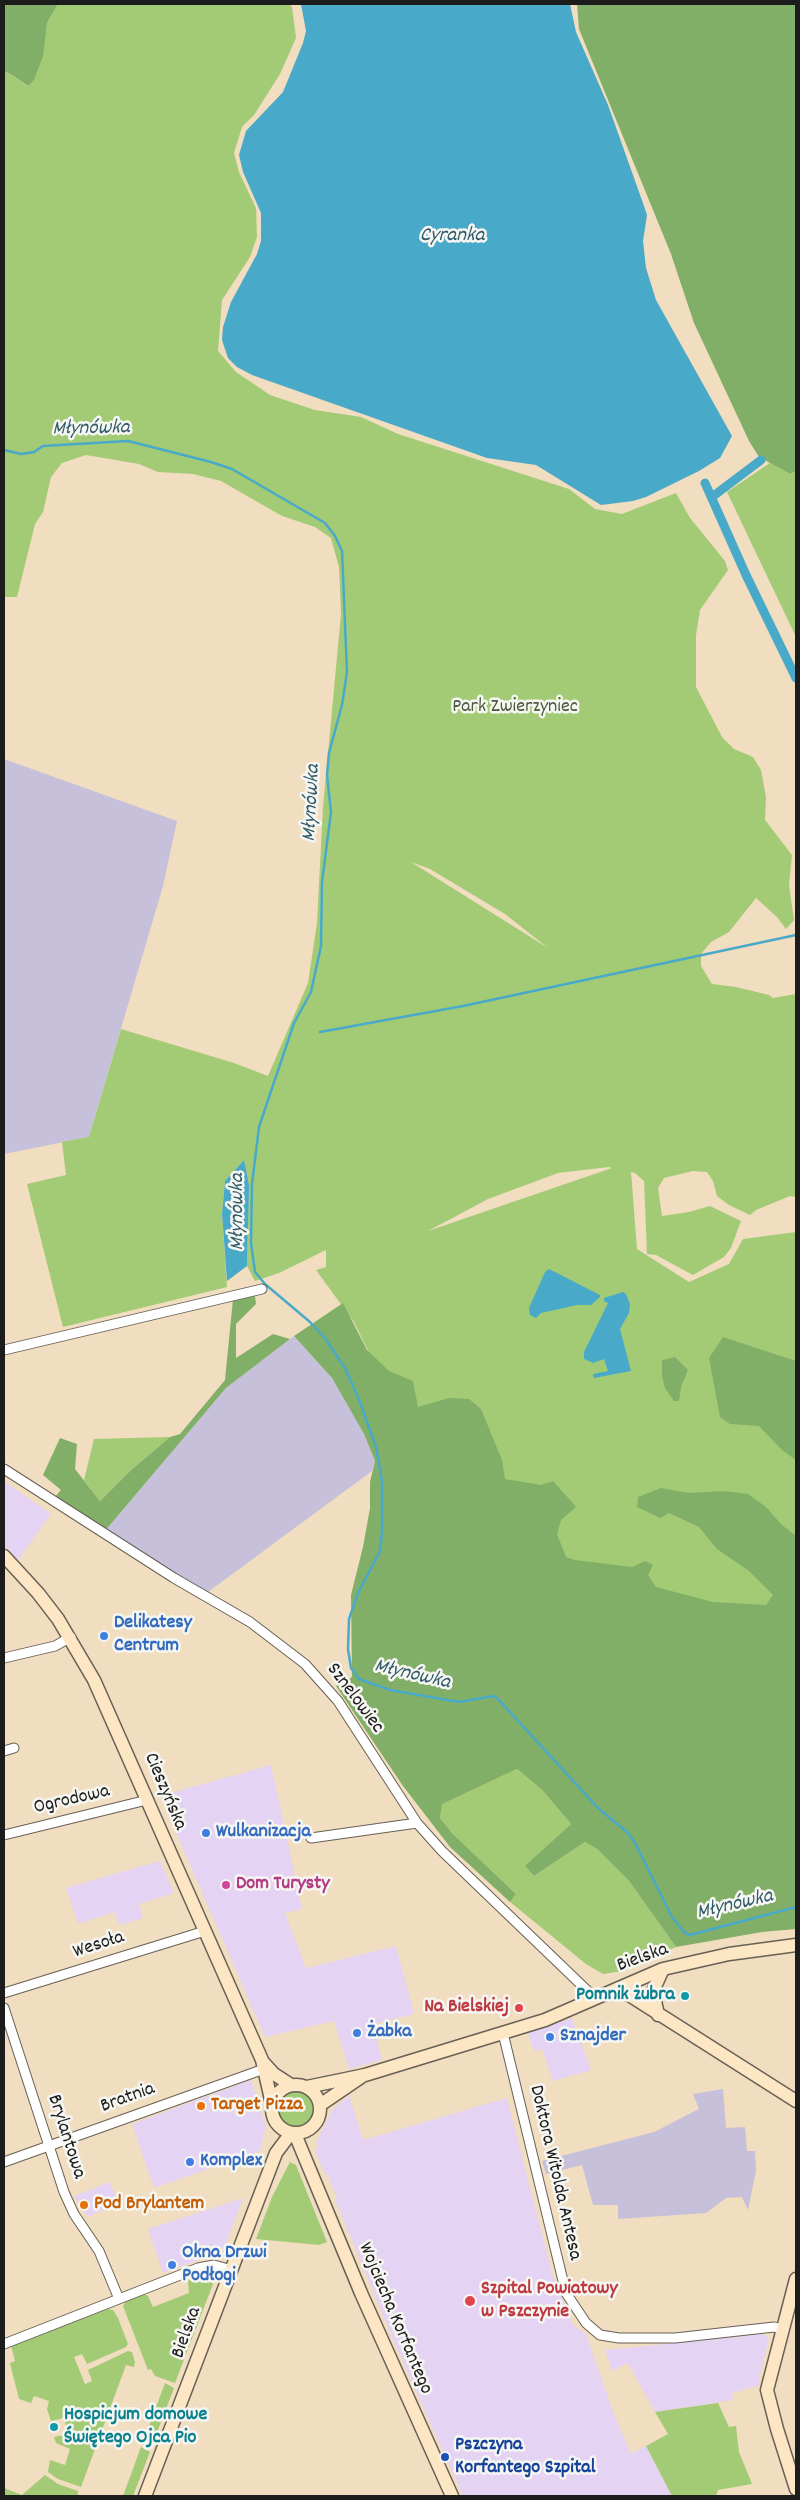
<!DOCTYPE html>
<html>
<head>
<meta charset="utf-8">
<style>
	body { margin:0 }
	#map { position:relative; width:800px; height:2500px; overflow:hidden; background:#f1ddbf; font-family:Dekko,sans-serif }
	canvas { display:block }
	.frame { position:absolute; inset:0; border:5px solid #1c1c1c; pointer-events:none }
</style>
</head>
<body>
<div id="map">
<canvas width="800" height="2500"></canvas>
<div class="frame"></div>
</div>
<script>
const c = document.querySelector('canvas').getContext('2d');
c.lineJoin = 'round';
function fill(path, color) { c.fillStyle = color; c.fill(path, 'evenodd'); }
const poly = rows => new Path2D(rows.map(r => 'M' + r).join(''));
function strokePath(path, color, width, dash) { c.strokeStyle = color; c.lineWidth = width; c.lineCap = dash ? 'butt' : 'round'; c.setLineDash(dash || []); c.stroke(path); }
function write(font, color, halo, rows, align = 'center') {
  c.font = font + ' Dekko,sans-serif'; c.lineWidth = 5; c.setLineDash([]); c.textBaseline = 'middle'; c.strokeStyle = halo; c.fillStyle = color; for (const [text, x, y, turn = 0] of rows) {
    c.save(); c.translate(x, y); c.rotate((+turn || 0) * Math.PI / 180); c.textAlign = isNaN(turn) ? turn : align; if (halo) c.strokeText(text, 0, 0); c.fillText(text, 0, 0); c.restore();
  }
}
fill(poly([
	[4,1481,51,1514,18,1560,4,1545],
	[271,1765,302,1909,285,1913,306,1968,396,1946,414,2014,373,2024,382,2060,349,2069,334,2021,265,2037,160,1796],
	[160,1861,174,1893,139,1904,143,1918,119,1925,114,1912,78,1924,66,1888],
	[572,2018,591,2070,553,2081,542,2049,534,2051,528,2033],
	[251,2080,266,2126,260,2151,154,2188,132,2124],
	[349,2095,363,2140,507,2098,552,2273,573,2325,586,2334,612,2409,631,2454,646,2446,672,2496,463,2496,393,2340,335,2200,337,2198,327,2173,325,2175,315,2150,318,2149,316,2142,333,2109],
	[110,2182,118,2204,87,2217,74,2196],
	[243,2198,225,2246,215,2254,163,2273,148,2229],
	[763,2334,769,2339,760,2375,760,2385,732,2393,733,2400,655,2412,628,2363,612,2371,605,2350]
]), '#e4d3f2');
fill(poly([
	[4,759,177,821,163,886,89,1137,4,1154],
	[294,1336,332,1378,364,1434,375,1461,372,1471,208,1592,104,1532,226,1388],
	[723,2089,726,2128,745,2127,747,2151,755,2151,756,2171,748,2210,742,2197,726,2198,706,2213,618,2219,618,2205,593,2205,582,2165,546,2174,542,2161,654,2132,699,2109,693,2094]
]), '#c6c0da');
fill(poly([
	[58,4,290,4,292,7,296,38,280,74,254,115,242,127,234,153,239,172,256,208,257,237,250,257,222,300,218,351,236,372,270,395,315,410,361,417,398,434,569,489,595,509,622,514,676,493,690,518,725,561,728,570,700,610,696,635,696,687,722,737,734,749,753,757,761,770,766,797,765,820,792,855,789,885,794,920,786,929,777,917,756,898,729,932,711,942,701,954,701,966,712,984,736,987,769,995,773,998,796,994,796,1197,790,1196,756,1210,750,1215,729,1205,717,1196,713,1181,707,1172,693,1171,664,1178,658,1188,662,1216,689,1212,710,1206,741,1221,731,1248,724,1257,693,1275,656,1255,647,1254,644,1181,635,1173,631,1172,637,1249,689,1282,729,1264,743,1239,796,1232,796,1645,577,1573,375,1365,354,1322,316,1270,326,1267,326,1250,279,1273,255,1281,247,1266,248,1227,244,1160,225,1181,222,1214,227,1287,63,1327,27,1184,66,1175,62,1142,89,1137,121,1029,234,1063,268,1076,308,983,317,923,323,807,341,614,339,567,331,538,315,527,282,516,221,481,193,474,158,472,139,464,86,455,62,463,51,477,43,512,35,524,17,597,4,597,4,72,9,73,27,86,47,23],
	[411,862,430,869,505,914,548,948],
	[609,1167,612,1168,428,1231,488,1199,558,1173],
	[770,463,790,474,796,471,796,637,727,492],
	[170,1437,130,1471,100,1501,84,1480,94,1439],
	[517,1769,542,1790,571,1824,526,1867,534,1876,585,1842,597,1849,629,1881,676,1947,623,1971,603,1974,586,1964,510,1902,516,1894,453,1834,440,1818,441,1804],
	'277 2109a19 19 0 1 1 38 0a19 19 0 1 1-38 0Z',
	[290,2162,296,2165,327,2242,319,2245,256,2239,272,2197],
	[203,2274,211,2278,213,2284,175,2383,155,2376,151,2369,148,2370,123,2306,126,2301,144,2294,148,2296,153,2307,189,2293,188,2281],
	[108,2309,113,2310,118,2318,128,2344,126,2347,87,2364,82,2354,74,2357,85,2384,92,2381,88,2370,128,2351,132,2352,135,2362,134,2367,126,2365,81,2487,58,2479,48,2472,50,2460,65,2465,70,2449,56,2443,54,2437,68,2434,64,2418,51,2421,47,2409,49,2401,34,2396,31,2403,19,2399,10,2363,15,2361,11,2345],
	[165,2383,174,2388,151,2448,142,2445],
	[718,2403,729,2427,736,2426,739,2452,752,2484,718,2490,716,2496,672,2496,646,2446,668,2434,655,2412],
	[141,2447,150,2452,133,2496,123,2496],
	[45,2475,58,2484,78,2491,78,2496,4,2496,4,2488,22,2495]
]), '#a3cb76');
fill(poly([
	[4,4,58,4,47,23,43,56,34,80,28,86,9,73,4,72],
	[577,4,796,4,796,471,790,474,759,457,749,441,694,323,671,254,579,29],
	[255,1296,256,1304,236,1324,236,1358,273,1334,290,1339,226,1388,104,1532,54,1498,61,1490,43,1475,60,1438,77,1444,75,1469,100,1501,130,1471,170,1437,180,1434,225,1380,233,1299],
	[343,1303,367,1350,389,1371,413,1381,418,1407,449,1398,469,1399,481,1409,502,1460,505,1479,541,1485,553,1481,570,1500,576,1507,561,1520,557,1534,566,1557,575,1560,632,1567,645,1561,653,1565,648,1575,656,1587,713,1602,766,1605,773,1595,749,1571,717,1549,699,1527,669,1513,660,1518,637,1507,638,1497,661,1488,689,1493,723,1491,748,1494,766,1507,782,1525,796,1536,796,1929,762,1932,676,1947,629,1881,597,1849,585,1842,534,1876,525,1866,571,1824,542,1790,517,1769,442,1804,440,1818,453,1834,516,1894,510,1902,450,1847,403,1786,336,1686,352,1677,351,1595,363,1547,370,1508,370,1482,375,1461,364,1434,332,1378,294,1336],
	[723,1337,796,1361,796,1460,782,1450,759,1426,730,1424,720,1417,709,1358],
	[675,1357,688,1370,681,1387,679,1401,674,1401,665,1388,662,1376,662,1360]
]), '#82af67');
fill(poly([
	[301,4,570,4,576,32,608,105,644,206,647,215,643,241,646,268,656,300,732,436,720,458,699,471,646,497,633,501,601,505,536,465,487,458,252,375,237,367,228,358,222,340,223,327,231,302,257,254,261,241,261,213,243,172,239,155,246,131,283,92,303,43,306,31],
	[244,1160,249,1186,247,1266,227,1281,222,1214,225,1181],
	[549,1269,600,1295,600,1297,591,1305,577,1305,541,1313,536,1318,530,1315,529,1308,545,1272],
	[623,1292,626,1294,630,1304,629,1313,620,1329,631,1371,594,1378,593,1374,608,1371,604,1359,593,1363,584,1359,584,1352,608,1303,604,1301,604,1298]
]), '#49a9c8');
strokePath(poly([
	[4,450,21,454,34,452,43,446,128,441,211,462,232,469,325,523,335,536,342,551,347,672,342,705,329,753,327,775,331,812,322,882,321,946,311,992,294,1023,259,1127,252,1184,251,1243,255,1272,265,1284,310,1322,325,1338,346,1370,360,1402,376,1447,382,1481,382,1532,380,1551,358,1593,349,1619,348,1649,351,1668,359,1679,390,1690,459,1702,493,1696,498,1699,598,1808,628,1833,635,1843,672,1917,685,1933,690,1935,796,1907],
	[320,1032,463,1006,796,935]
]), '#49a9c8', 2.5);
strokePath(poly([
	[705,483,746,575,796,678],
	[712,497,761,460]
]), '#49a9c8', 9);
const street = poly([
	[4,1350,262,1289],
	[4,1469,174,1578,250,1622,305,1664,338,1701,417,1823,442,1851,595,1998],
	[4,1658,55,1646,71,1637],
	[4,1751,14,1748],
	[4,1835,147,1800],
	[311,1838,417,1823],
	[4,1993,205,1931],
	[4,2008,64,2192,74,2214,99,2251,119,2299],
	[503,2033,564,2285,566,2293,586,2323,600,2335,619,2338,675,2338,774,2327,783,2329],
	[4,2162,264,2069],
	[4,2344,198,2268,214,2265,232,2270]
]);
const secondary = poly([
	[4,1556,38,1593,58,1619,94,1680,262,2060,272,2104],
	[618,1988,796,2101],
	[658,2015,653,1991,663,1969],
	[263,2062,274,2074,291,2085],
	'272 2109a24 24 0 1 1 48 0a24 24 0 1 1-48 0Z',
	[307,2087,365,2075,545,2020,663,1969,729,1954,796,1945],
	[320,2105,361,2077],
	[295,2134,361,2293,452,2496],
	[796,2279,767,2390,777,2429,796,2489],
	[145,2496,276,2153,291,2133]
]);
strokePath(street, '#676055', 11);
strokePath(secondary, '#676055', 15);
strokePath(street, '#fff', 9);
strokePath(secondary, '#fce6c4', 12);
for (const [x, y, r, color] of [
	[104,1636,5,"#3f7fe0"],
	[206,1833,5,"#3f7fe0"],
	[226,1885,5,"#d1479c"],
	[685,1996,5,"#0f9aa8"],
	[519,2008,5,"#e0444e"],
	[357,2033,5,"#3f7fe0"],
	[550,2037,5,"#3f7fe0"],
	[201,2106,5,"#e8710a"],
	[190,2162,5,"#3f7fe0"],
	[84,2205,5,"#e8710a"],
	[172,2265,5,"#3f7fe0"],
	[470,2301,6,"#e0444e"],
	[54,2427,5,"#0f9aa8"],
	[445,2457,5,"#1a4fb4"]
]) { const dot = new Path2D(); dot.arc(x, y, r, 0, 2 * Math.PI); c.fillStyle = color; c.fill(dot); strokePath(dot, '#f6f6f2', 2); }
write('20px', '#4b593c', '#f6f6f2', [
	["Park Zwierzyniec",515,708]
]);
write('bold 20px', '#366cbe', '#f6f6f2', [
	["Delikatesy",114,1624],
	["Centrum",114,1647],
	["Wulkanizacja",216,1833],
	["Żabka",367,2033],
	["Sznajder",560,2037],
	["Komplex",200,2162],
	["Okna Drzwi",182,2254],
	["Podłogi",182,2277]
], 'left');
write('20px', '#1c1c1c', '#f6f6f2', [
	["Sznelowiec",354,1699,53],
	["Cieszyńska",164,1792,67],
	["Ogrodowa",72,1801,-13],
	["Wesoła",99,1946,-18],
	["Bielska",643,1959,-20],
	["Bratnia",128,2099,-20],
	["Brylantowa",65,2137,72],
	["Doktora Witolda Antesa",554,2173,77],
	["Wojciecha Korfantego",394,2319,67],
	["Bielska",188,2333,-70]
]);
write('bold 20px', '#b23c85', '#f6f6f2', [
	["Dom Turysty",236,1885]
], 'left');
write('bold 20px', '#0d838f', '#f6f6f2', [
	["Pomnik żubra",675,1996],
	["Hospicjum domowe",64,2416,"left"],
	["Świętego Ojca Pio",64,2439,"left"]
], 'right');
write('bold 20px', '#be3a42', '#f6f6f2', [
	["Na Bielskiej",509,2008],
	["Szpital Powiatowy",481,2290,"left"],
	["w Pszczynie",481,2313,"left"]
], 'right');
write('bold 20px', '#c56008', '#f6f6f2', [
	["Target Pizza",211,2106],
	["Pod Brylantem",94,2205]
], 'left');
write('bold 20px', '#164399', '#f6f6f2', [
	["Pszczyna",455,2446],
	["Korfantego Szpital",455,2469]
], 'left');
write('italic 21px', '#305b69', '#f6f6f2', [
	["Cyranka",452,237],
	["Młynówka",91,430,-1],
	["Młynówka",313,803,-87],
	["Młynówka",239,1212,-90],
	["Młynówka",412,1676,13],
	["Młynówka",735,1906,-13]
]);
</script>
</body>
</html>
